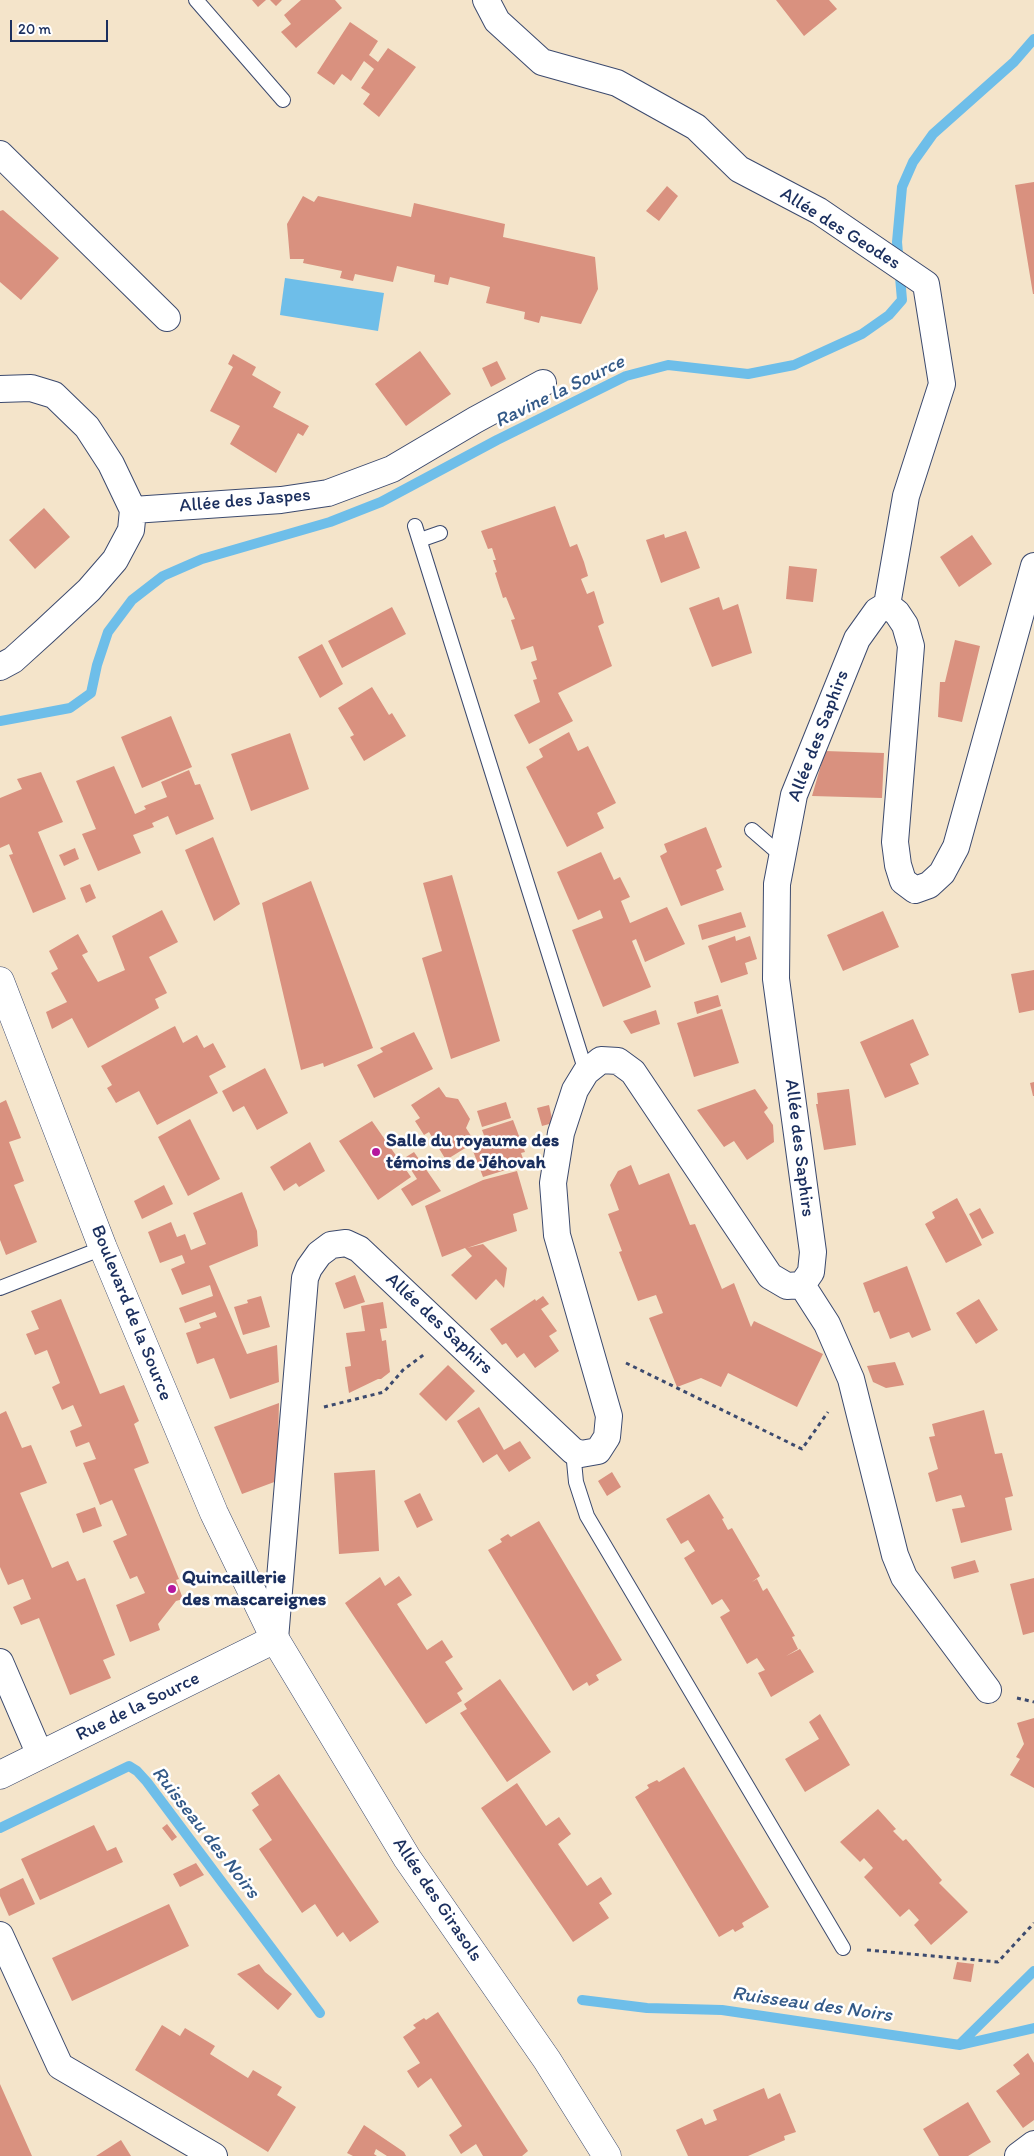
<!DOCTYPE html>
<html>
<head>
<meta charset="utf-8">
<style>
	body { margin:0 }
	#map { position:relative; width:1034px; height:2156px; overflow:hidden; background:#f4e4ca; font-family:Itim,sans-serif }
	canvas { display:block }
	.scale { position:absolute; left:10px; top:20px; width:98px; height:22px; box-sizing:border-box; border:2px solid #1b2f5e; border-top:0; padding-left:6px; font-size:15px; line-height:18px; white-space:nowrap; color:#1b2f5e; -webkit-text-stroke:4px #fff; paint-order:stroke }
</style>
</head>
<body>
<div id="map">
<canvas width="1034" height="2156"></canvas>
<div class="scale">20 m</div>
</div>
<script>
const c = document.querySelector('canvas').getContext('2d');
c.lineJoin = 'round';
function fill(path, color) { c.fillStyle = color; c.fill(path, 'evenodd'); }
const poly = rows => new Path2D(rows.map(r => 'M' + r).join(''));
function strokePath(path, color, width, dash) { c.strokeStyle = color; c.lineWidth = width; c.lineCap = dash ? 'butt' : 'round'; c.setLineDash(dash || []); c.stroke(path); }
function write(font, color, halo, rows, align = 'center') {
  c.font = font + ' Itim,sans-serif'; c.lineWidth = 5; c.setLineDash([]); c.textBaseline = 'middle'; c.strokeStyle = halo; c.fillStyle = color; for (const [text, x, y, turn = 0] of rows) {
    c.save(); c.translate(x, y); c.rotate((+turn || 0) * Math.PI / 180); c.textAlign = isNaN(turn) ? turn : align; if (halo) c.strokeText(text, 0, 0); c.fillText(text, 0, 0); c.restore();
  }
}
fill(poly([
	[285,278,384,293,378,331,280,315]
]), '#6ebee9');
strokePath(poly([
	[0,721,70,708,91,693,97,665,108,632,132,600,163,576,202,559,330,522,381,502,497,440,626,376,668,365,748,374,794,365,862,334,889,315,902,300,897,242,902,187,913,162,933,134,1014,62,1034,39],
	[0,1828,129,1766,137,1771,147,1782,320,2013],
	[582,2000,647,2008,722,2010,960,2045,1034,2028],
	[960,2044,1034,1971]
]), '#6ebee9', 10);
fill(poly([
	[252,0,266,0,258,7],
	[270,0,282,0,276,6],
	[301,0,335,0,342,8,296,48,281,32,291,24,284,15],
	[776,0,829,0,837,9,804,36],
	[350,22,378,41,369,55,378,62,388,48,416,67,379,117,363,104,370,94,361,88,374,69,364,61,351,81,342,74,334,85,317,73],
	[1034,182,1034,294,1033,294,1015,185],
	[667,186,678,196,659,221,646,211],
	[303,196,314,202,318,196,411,217,414,203,505,224,503,237,595,257,598,289,581,324,541,316,539,323,524,319,525,312,486,303,490,287,450,277,448,285,434,282,435,275,397,266,393,282,355,274,353,281,340,278,342,271,303,263,304,259,290,259,287,224],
	[3,210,59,258,21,300,0,282,0,211],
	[420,351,451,394,406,426,375,384],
	[233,354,256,367,252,375,281,392,273,407,309,426,303,436,298,433,276,473,230,444,240,426,210,411,233,367,228,364],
	[497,361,506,379,491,387,482,368],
	[555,506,570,547,577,544,584,562,588,576,581,579,587,594,594,591,604,623,598,626,612,666,558,693,573,721,529,744,514,715,540,702,533,680,537,679,531,662,537,660,533,646,521,650,511,620,515,619,506,597,503,598,495,573,497,572,493,560,496,560,492,548,488,549,481,531],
	[44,508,70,537,35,569,9,540],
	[686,531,700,568,661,583,646,540,664,534,665,538],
	[972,535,992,564,959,587,940,557],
	[789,566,817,569,813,602,786,599],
	[719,597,723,610,738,604,752,653,712,667,689,608],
	[392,607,406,634,342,668,328,641],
	[955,640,980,646,962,722,938,717,940,682,945,682],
	[322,644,343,684,320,698,298,657],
	[372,687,389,715,392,713,406,736,364,761,350,737,354,735,338,708],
	[171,716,192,767,142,788,121,737],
	[569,732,578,751,588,746,616,803,597,813,604,828,567,847,526,767,543,757,539,749],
	[290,733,309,789,251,811,231,754],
	[825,751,884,753,882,798,812,796],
	[114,766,135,814,146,809,144,806,167,797,161,782,189,770,195,785,200,784,214,819,176,835,168,816,152,823,154,827,133,835,141,853,98,871,82,834,96,829,76,781],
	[41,772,63,822,38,832,66,899,33,913,9,855,13,854,9,844,0,848,0,798,22,789,17,779],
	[706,827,722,867,716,870,724,890,681,906,660,856,667,852,664,844],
	[213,837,240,904,214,921,185,850],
	[75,848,79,859,64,866,59,855],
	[601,852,614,880,620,877,630,897,621,901,630,923,667,907,685,944,645,962,636,939,632,941,651,987,603,1007,572,930,603,918,600,910,578,920,557,872],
	[452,875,500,1041,451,1059,422,958,442,951,423,883],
	[311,881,373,1048,324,1067,323,1063,301,1070,262,903],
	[90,884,96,898,86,903,80,888],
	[162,910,178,942,149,957,167,993,155,999,159,1008,88,1048,72,1018,52,1029,46,1012,67,1002,51,973,58,969,49,951,78,934,88,952,82,955,98,982,125,970,112,936],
	[883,911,899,947,843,971,827,935],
	[741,912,746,927,702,940,698,925],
	[735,936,736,941,750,936,757,959,745,963,748,974,721,983,708,946],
	[1034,970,1034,1010,1019,1013,1011,974],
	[718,995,721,1006,697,1014,694,1002],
	[722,1009,739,1063,694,1077,677,1023],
	[656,1010,660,1024,631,1034,623,1021],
	[913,1019,929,1055,910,1064,919,1084,885,1098,860,1042],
	[175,1026,183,1043,197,1035,204,1048,213,1043,226,1067,209,1076,218,1093,157,1125,139,1091,116,1103,107,1088,112,1085,101,1066],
	[414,1032,433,1069,374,1098,357,1065,383,1052,380,1048],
	[265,1068,288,1113,257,1130,244,1106,233,1112,222,1091],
	[1034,1082,1034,1096,1033,1096,1030,1083],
	[439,1087,446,1097,458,1099,470,1119,466,1128,475,1142,446,1160,429,1132,424,1135,415,1121,420,1118,411,1105],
	[755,1089,768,1108,764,1112,773,1125,774,1142,747,1160,734,1141,724,1147,697,1110],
	[849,1089,856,1145,824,1150,816,1104,818,1104,817,1093],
	[6,1100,21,1138,9,1142,24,1181,14,1185,37,1242,6,1255,0,1240,0,1103],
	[506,1102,511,1118,482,1127,477,1111],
	[549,1105,553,1123,542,1126,537,1108],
	[190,1119,220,1179,188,1196,158,1137],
	[513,1120,525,1152,521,1153,525,1164,483,1177,473,1151,488,1146,482,1130],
	[372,1121,411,1177,378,1200,339,1141],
	[310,1142,325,1171,299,1187,296,1183,284,1191,270,1167],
	[414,1152,441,1191,412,1206,401,1189,417,1179,406,1162,409,1160,406,1157],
	[631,1165,639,1185,669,1173,690,1225,695,1224,722,1289,734,1283,751,1327,754,1321,823,1354,797,1407,728,1373,721,1387,701,1378,677,1387,649,1318,663,1313,656,1295,638,1301,619,1252,622,1251,608,1214,619,1210,610,1185,618,1171],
	[517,1171,528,1209,513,1214,517,1231,467,1248,483,1244,507,1268,504,1288,496,1279,476,1300,451,1275,472,1256,465,1248,442,1257,425,1206,483,1180],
	[164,1185,173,1204,142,1219,134,1201],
	[242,1192,257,1231,258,1246,209,1266,247,1354,277,1345,279,1382,230,1399,214,1358,197,1364,186,1333,201,1328,199,1323,217,1317,215,1312,185,1323,179,1308,213,1296,210,1285,182,1295,171,1269,185,1263,182,1255,160,1263,148,1232,171,1222,177,1237,185,1234,191,1250,206,1244,193,1213],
	[957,1198,982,1245,946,1263,925,1224,935,1218,932,1212],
	[980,1208,994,1233,982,1239,969,1214],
	[907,1266,931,1330,912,1338,909,1332,890,1339,879,1311,874,1313,863,1283],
	[355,1275,365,1302,344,1309,335,1283],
	[261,1296,270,1327,243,1335,234,1307,248,1303,247,1300],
	[543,1296,549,1304,541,1309,557,1331,549,1336,559,1351,535,1368,524,1353,517,1358,506,1343,502,1345,490,1329,535,1299,536,1301],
	[61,1299,100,1394,124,1385,139,1421,134,1424,149,1463,134,1469,179,1579,176,1580,183,1599,176,1601,158,1624,160,1630,130,1642,116,1605,145,1593,137,1576,130,1579,113,1541,127,1535,112,1500,100,1505,92,1485,83,1463,96,1459,89,1442,76,1447,70,1431,82,1426,73,1405,62,1410,52,1387,60,1383,47,1350,35,1355,26,1334,39,1329,31,1311],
	[979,1299,998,1330,976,1344,956,1313],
	[383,1302,387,1328,380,1329,382,1341,386,1340,390,1372,381,1379,378,1379,349,1393,345,1367,351,1366,346,1333,365,1331,361,1306],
	[895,1362,904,1385,886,1388,873,1382,867,1366],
	[448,1365,475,1391,446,1421,419,1394],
	[279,1403,277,1481,242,1494,214,1427],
	[479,1407,504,1450,520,1441,531,1458,509,1472,497,1454,483,1463,457,1421],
	[984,1410,995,1454,1002,1453,1013,1496,1005,1498,1012,1530,961,1543,952,1509,965,1507,961,1495,936,1502,928,1473,938,1469,929,1437,935,1436,932,1424],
	[6,1411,22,1448,31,1445,47,1483,20,1493,52,1568,68,1561,77,1581,85,1578,115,1655,103,1660,111,1678,70,1695,39,1618,21,1625,13,1607,31,1599,23,1579,8,1585,0,1567,0,1414],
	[375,1470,379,1551,339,1554,334,1473],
	[612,1472,621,1487,607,1496,598,1481],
	[420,1493,433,1520,417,1528,404,1501],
	[709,1494,724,1518,722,1519,728,1530,732,1528,760,1576,752,1582,757,1579,763,1591,767,1588,795,1636,792,1637,798,1649,786,1656,800,1649,814,1672,771,1697,758,1673,765,1670,757,1658,747,1664,720,1617,730,1611,722,1599,712,1605,684,1558,695,1551,688,1540,681,1544,666,1519],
	[95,1507,102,1526,83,1533,76,1514],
	[539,1521,622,1660,596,1675,599,1680,589,1686,587,1682,573,1691,488,1550,502,1542,500,1539,508,1534,511,1537],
	[975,1560,979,1572,954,1579,951,1567],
	[399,1576,412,1595,397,1604,427,1650,442,1640,453,1657,445,1662,463,1689,457,1693,462,1701,426,1724,345,1603,380,1577,385,1586],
	[1034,1578,1034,1632,1023,1635,1010,1584],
	[500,1679,551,1752,507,1782,460,1713,467,1709,464,1704],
	[820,1714,850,1765,805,1792,785,1759,819,1739,809,1722],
	[1034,1718,1034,1788,1010,1775,1020,1759,1016,1757,1024,1744,1017,1723],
	[684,1767,769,1907,742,1923,744,1927,735,1932,733,1929,719,1937,635,1797,649,1788,647,1785,657,1780,659,1782],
	[279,1774,379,1922,350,1942,343,1932,337,1937,315,1904,302,1913,259,1849,272,1840,252,1810,259,1805,251,1793],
	[517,1783,546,1826,559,1817,571,1834,558,1844,587,1886,601,1877,612,1894,599,1903,609,1918,573,1942,481,1808],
	[878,1809,896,1829,893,1831,903,1841,906,1839,942,1880,939,1883,968,1912,931,1945,914,1925,919,1920,909,1909,900,1917,864,1877,873,1868,864,1858,860,1862,840,1842],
	[167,1824,177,1837,172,1841,162,1828],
	[94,1825,107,1851,116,1847,123,1862,40,1900,21,1859],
	[196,1863,204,1875,180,1887,173,1874],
	[23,1878,35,1904,9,1916,0,1896,0,1889],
	[169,1904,189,1946,72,2001,52,1958],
	[957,1962,974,1964,971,1982,953,1979],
	[259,1964,265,1972,292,1994,278,2010,237,1974],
	[438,2012,528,2151,522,2156,483,2156,476,2144,461,2154,449,2135,462,2126,431,2078,418,2088,407,2071,420,2063,403,2037,416,2028,413,2025,424,2018,426,2020],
	[162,2025,180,2036,185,2028,215,2046,210,2054,248,2078,253,2070,282,2087,277,2095,296,2107,268,2152,135,2070],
	[1028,2053,1034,2063,1034,2120,1023,2128,996,2091,1020,2074,1013,2065],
	[0,2084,32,2156,0,2156],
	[764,2088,768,2099,780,2093,796,2132,784,2136,785,2140,748,2156,688,2156,676,2130,702,2118,705,2125,717,2120,713,2110],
	[968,2102,991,2142,968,2156,939,2156,923,2129],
	[364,2125,404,2152,406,2156,387,2156,376,2149,374,2154,377,2156,353,2156,347,2153],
	[121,2140,131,2156,96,2156]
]), '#d9917f');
const service = poly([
	[196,0,283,100],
	[415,526,586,1072],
	[420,540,440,533],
	[752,830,782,856],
	[0,1288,103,1248],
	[573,1451,576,1482,587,1516,843,1948]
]);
const minor = poly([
	[486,0,497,21,542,62,617,83,696,127,739,169,819,211,926,284,942,384,906,496,887,605],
	[0,154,167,318],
	[0,389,31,388,54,395,87,427,111,464,133,510,131,530,115,560,89,590,45,631,13,660,0,667],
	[133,510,281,500,328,493,392,469,475,420,543,383],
	[802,1285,827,1324,851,1379,895,1555,904,1577,988,1690],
	[275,1639,305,1278,309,1268,319,1254,331,1245,346,1243,359,1249,573,1451,581,1454,598,1451,607,1437,609,1416,557,1235,553,1183,561,1133,575,1090,586,1072,601,1060,618,1061,633,1072,770,1276,787,1286,802,1285,811,1272,813,1252,776,979,777,884,794,795,857,639,877,611,887,605,897,613,905,625,911,646,895,842,898,865,903,881,915,890,929,885,942,873,956,847,1034,566],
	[0,1662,40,1755],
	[0,1935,60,2066,214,2156],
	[1018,2156,1034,2144]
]);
const tertiary = poly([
	[0,981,103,1248,214,1513,275,1639,407,1858,547,2060,607,2156],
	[0,1775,275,1639]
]);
strokePath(service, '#3c4a6e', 16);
strokePath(minor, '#3c4a6e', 28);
strokePath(tertiary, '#3c4a6e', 29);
strokePath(poly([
	[626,1363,802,1449,828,1412],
	[324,1407,384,1392,403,1370,426,1353],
	[1017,1698,1034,1702],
	[867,1950,998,1962,1034,1923]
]), '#3c4a6e', 3, [4, 4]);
strokePath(service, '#fff', 14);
strokePath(minor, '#fff', 26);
strokePath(tertiary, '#fff', 28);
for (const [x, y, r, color] of [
	[376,1152,5,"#b5179e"],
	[172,1589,5,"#b5179e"]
]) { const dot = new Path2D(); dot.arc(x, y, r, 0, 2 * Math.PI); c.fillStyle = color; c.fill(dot); strokePath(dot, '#fff', 2); }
write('19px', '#1b2f5e', '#fff', [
	["Allée des Geodes",840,229,32],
	["Allée des Jaspes",245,501,-5],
	["Allée des Saphirs",819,736,-69],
	["Allée des Saphirs",799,1148,83],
	["Boulevard de la Source",131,1313,68],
	["Allée des Saphirs",439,1324,43],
	["Rue de la Source",138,1707,-26],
	["Allée des Girasols",437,1900,56]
]);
write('bold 19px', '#1b2f5e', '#fff', [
	["Salle du royaume des",386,1141],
	["témoins de Jéhovah",386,1163],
	["Quincaillerie",182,1578],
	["des mascareignes",182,1600]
], 'left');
write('italic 20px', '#345a88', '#fff', [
	["Ravine la Source",560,392,-26],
	["Ruisseau des Noirs",205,1833,52],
	["Ruisseau des Noirs",812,2005,8]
]);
</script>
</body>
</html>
